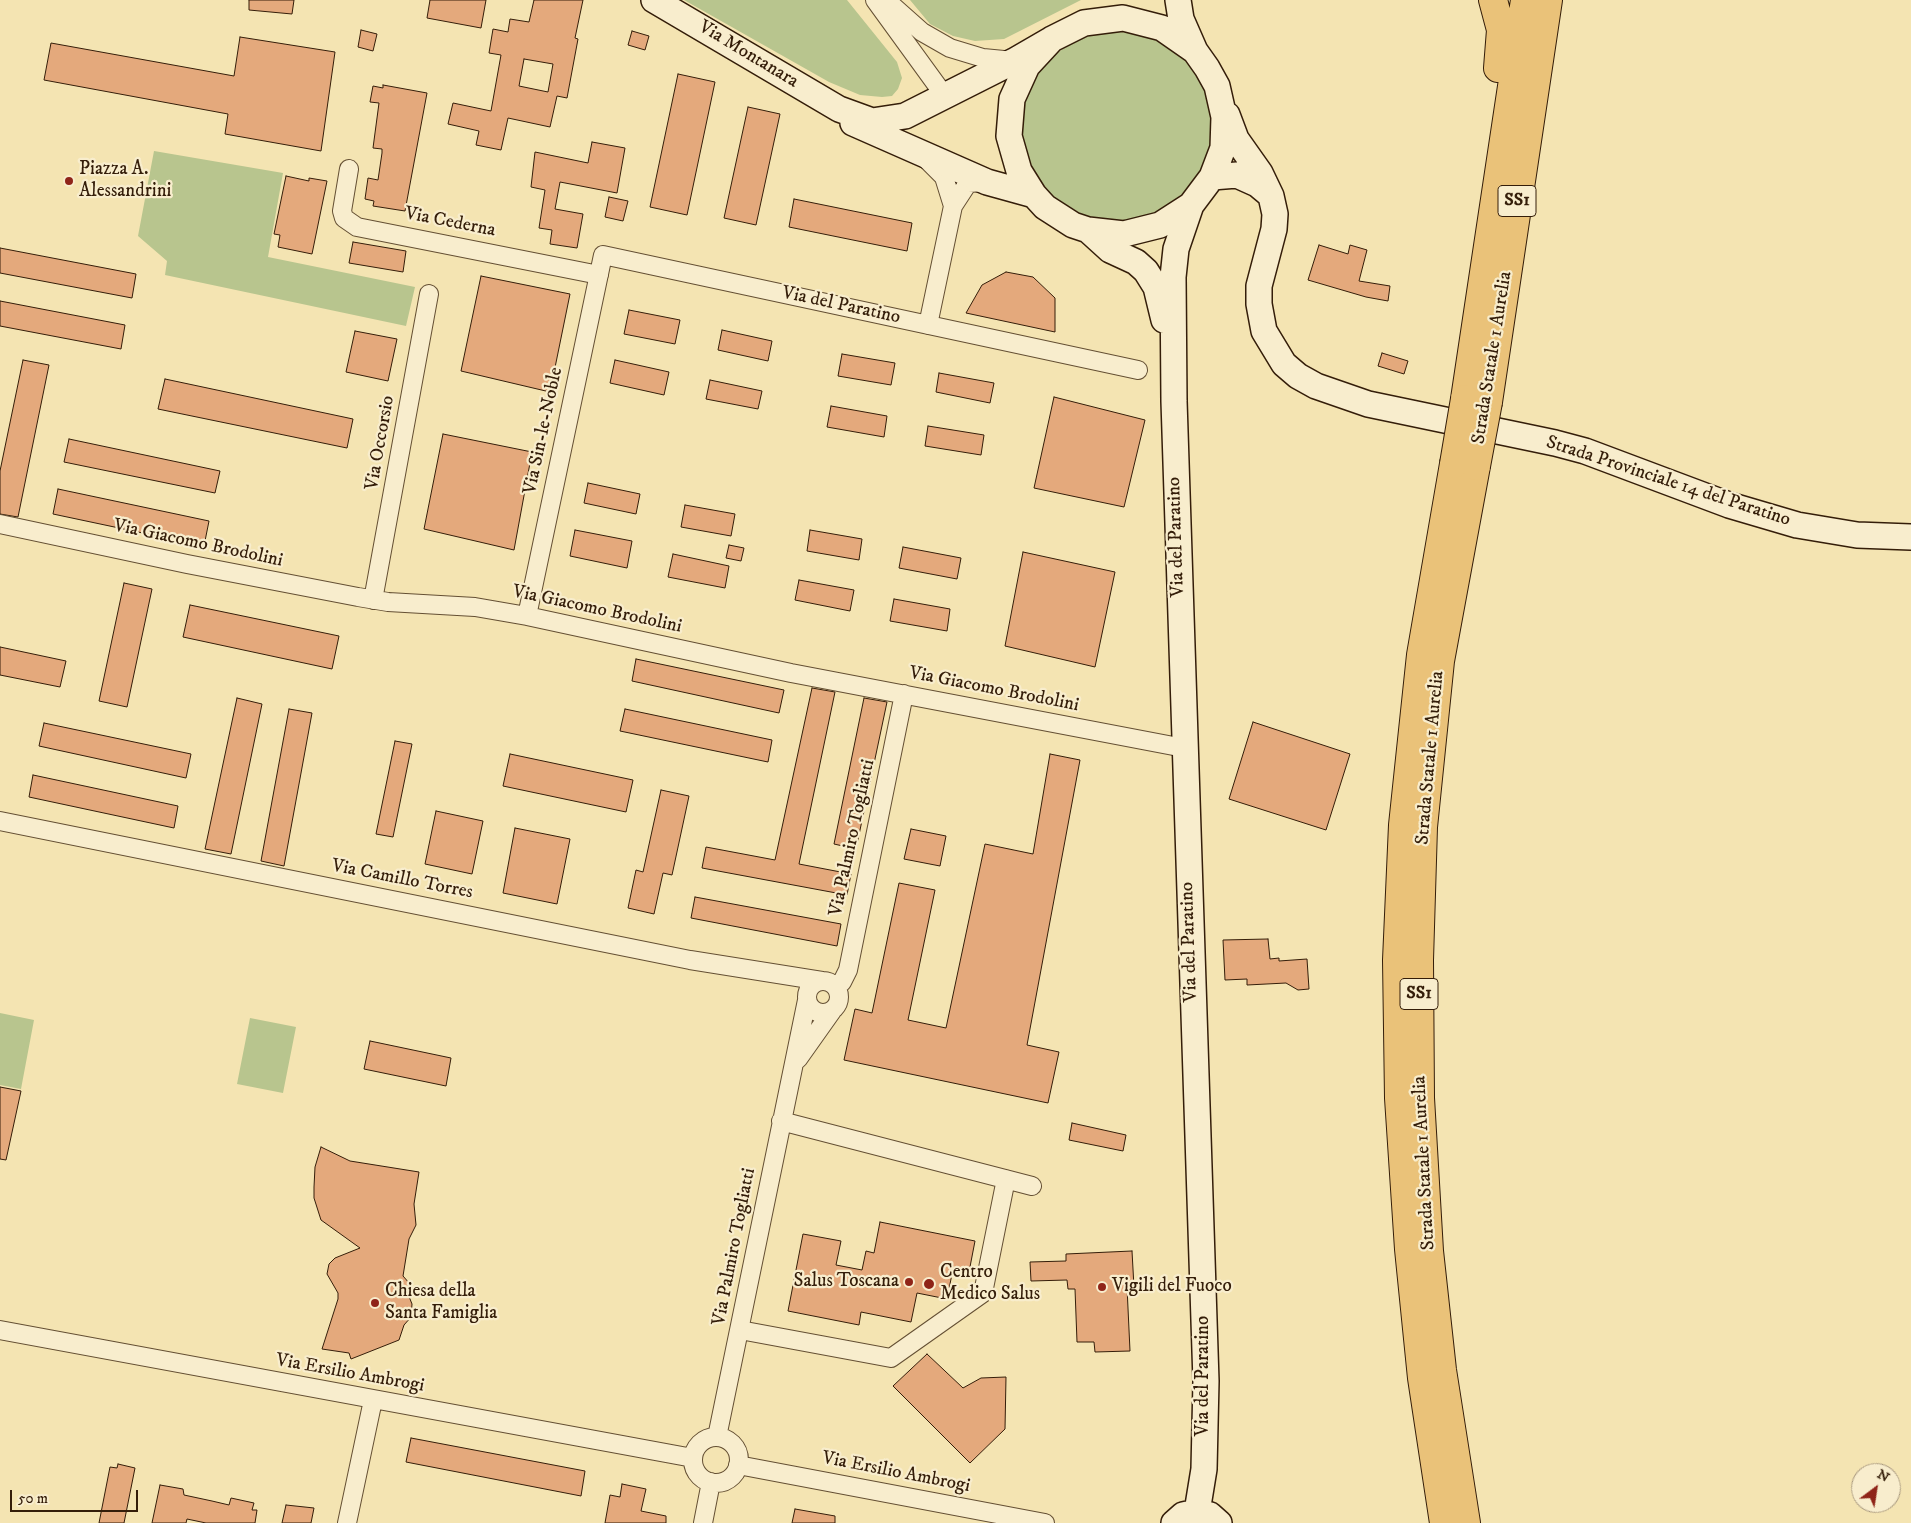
<!DOCTYPE html>
<html>
<head>
<meta charset="utf-8">
<style>
	body { margin:0 }
	#map { position:relative; width:1911px; height:1523px; overflow:hidden; background:#f4e4b2; font-family:"IM FELL DW Pica",serif }
	canvas { display:block }
	.north { position:absolute; left:1851px; top:1463px; width:50px; height:50px; box-sizing:border-box; background:#f8edcd; border:1px solid #aa9a7f; border-radius:50%; rotate:31deg; font-size:14px; font-weight:700; line-height:20px; text-align:center; color:#341d09 }
	.north::after { content:''; display:block; margin:auto; width:18px; height:22px; background:#8f2418; clip-path:polygon(50% 0,100% 100%,50% 72%,0 100%) }
	.scale { position:absolute; left:10px; top:1490px; width:128px; height:22px; box-sizing:border-box; border:2px solid #341d09; border-top:0; padding-left:6px; font-size:15px; line-height:18px; white-space:nowrap; color:#341d09; -webkit-text-stroke:4px #f8edcd; paint-order:stroke }
</style>
</head>
<body>
<div id="map">
<canvas width="1911" height="1523"></canvas>
<div class="north">N</div>
<div class="scale">50 m</div>
</div>
<script>
const c = document.querySelector('canvas').getContext('2d');
c.lineJoin = 'round';
function fill(path, color) { c.fillStyle = color; c.fill(path, 'evenodd'); }
const poly = rows => new Path2D(rows.map(r => 'M' + r).join(''));
function strokePath(path, color, width, dash) { c.strokeStyle = color; c.lineWidth = width; c.lineCap = dash ? 'butt' : 'round'; c.setLineDash(dash || []); c.stroke(path); }
function write(font, color, halo, rows, align = 'center') {
  c.font = font + ' "IM FELL DW Pica",serif'; c.lineWidth = 4.5; c.setLineDash([]); c.textBaseline = 'middle'; c.strokeStyle = halo; c.fillStyle = color; for (const [text, x, y, turn = 0] of rows) {
    c.save(); c.translate(x, y); c.rotate((+turn || 0) * Math.PI / 180); c.textAlign = isNaN(turn) ? turn : align; if (halo) c.strokeText(text, 0, 0); c.fillText(text, 0, 0); c.restore();
  }
}
fill(poly([
	[684,0,847,0,897,62,902,78,898,89,892,96,882,97,860,95,829,82],
	[910,0,1081,0,1004,39,975,41,953,36,930,24],
	'1021 128a96 96 0 1 1 192 0a96 96 0 1 1-192 0Z',
	[154,151,283,173,268,257,415,287,406,326,165,275,167,261,138,236],
	[0,1013,34,1020,21,1089,0,1085],
	[250,1018,296,1027,283,1093,237,1084]
]), '#b8c58e');
const building = poly([
	[249,0,294,0,292,14,249,10,249,0],
	[430,0,486,0,481,28,427,18,430,0],
	[534,0,583,0,575,38,578,39,567,98,557,96,550,127,508,118,501,150,476,145,479,131,448,124,453,103,491,111,501,55,489,53,493,29,508,32,510,19,529,22,534,0],
	[524,59,553,64,548,92,519,86,524,59],
	[361,30,377,34,373,51,358,47,361,30],
	[632,31,649,36,645,50,628,45,632,31],
	[240,37,335,52,321,151,225,134,228,114,44,80,51,43,234,76,240,37],
	[678,74,715,82,687,215,650,207,678,74],
	[383,85,427,93,405,211,373,206,374,201,365,199,368,178,378,180,382,153,382,149,373,148,379,103,370,102,373,86,383,88,383,85],
	[748,107,780,114,756,225,724,218,748,107],
	[592,142,625,148,617,193,560,182,555,209,583,214,577,248,550,244,552,230,539,228,545,190,531,187,535,152,588,163,592,142],
	[286,176,309,181,309,178,327,181,312,254,278,247,280,235,274,234,286,176],
	[609,197,628,201,623,221,605,217,609,197],
	[794,199,912,223,907,251,789,227,794,199],
	[353,242,406,251,403,272,349,263,353,242],
	[1319,245,1348,254,1350,245,1367,250,1359,281,1390,286,1388,301,1366,297,1308,280,1319,245],
	[0,248,136,274,132,298,0,273,0,248],
	[1006,272,1033,277,1055,298,1055,332,966,313,982,285,1006,272],
	[481,276,570,294,550,392,461,371,481,276],
	[0,301,125,325,121,349,0,326,0,301],
	[629,310,680,320,675,344,624,334,629,310],
	[722,330,772,341,768,361,718,350,722,330],
	[355,331,397,339,388,381,346,372,355,331],
	[1382,353,1408,361,1404,374,1378,366,1382,353],
	[842,354,895,363,891,385,838,376,842,354],
	[23,360,49,365,18,517,0,514,0,471,23,360],
	[615,360,669,372,664,395,610,383,615,360],
	[939,373,994,383,990,403,936,392,939,373],
	[165,379,353,419,347,448,158,409,165,379],
	[710,380,762,391,758,409,706,399,710,380],
	[1054,397,1145,420,1124,507,1034,488,1054,397],
	[831,406,887,416,884,437,827,427,831,406],
	[928,426,984,435,981,455,925,446,928,426],
	[443,434,532,452,514,550,424,529,443,434],
	[69,439,220,471,215,493,64,462,69,439],
	[588,483,640,494,636,514,584,503,588,483],
	[58,489,209,521,204,546,53,514,58,489],
	[685,505,735,514,731,536,681,527,685,505],
	[575,530,632,541,627,568,570,556,575,530],
	[810,530,862,539,859,560,807,551,810,530],
	[729,545,744,548,741,561,726,558,729,545],
	[903,547,961,558,957,579,899,568,903,547],
	[1023,552,1115,572,1095,667,1005,646,1023,552],
	[673,554,729,566,725,588,668,577,673,554],
	[799,580,854,590,850,611,795,600,799,580],
	[124,583,152,589,127,707,99,701,124,583],
	[894,599,950,609,947,631,890,621,894,599],
	[190,605,339,636,332,669,183,637,190,605],
	[0,647,66,661,60,687,0,675,0,647],
	[636,659,784,690,779,713,632,681,636,659],
	[812,688,835,692,799,864,851,874,847,895,702,868,706,847,775,860,812,688],
	[237,698,262,704,231,854,205,849,237,698],
	[864,698,887,702,856,849,834,844,864,698],
	[289,709,312,713,284,866,261,861,289,709],
	[625,709,772,740,768,762,620,731,625,709],
	[1253,722,1350,754,1326,830,1229,799,1253,722],
	[44,723,191,754,186,778,39,746,44,723],
	[395,741,412,744,393,837,376,834,395,741],
	[510,754,633,780,626,812,503,786,510,754],
	[1050,754,1080,760,1027,1045,1059,1052,1048,1103,844,1060,855,1009,872,1013,899,883,935,890,908,1020,946,1028,985,844,1033,854,1050,754],
	[33,775,178,806,174,828,29,797,33,775],
	[661,790,689,796,672,875,663,873,654,914,628,908,636,870,643,872,661,790],
	[436,811,483,821,472,874,425,864,436,811],
	[515,828,570,839,557,904,503,893,515,828],
	[911,829,946,836,940,866,904,859,911,829],
	[695,897,841,924,837,946,691,918,695,897],
	[1268,939,1270,959,1279,958,1279,961,1307,959,1309,989,1298,990,1286,983,1247,985,1247,979,1225,980,1223,940,1268,939],
	[370,1041,451,1058,446,1086,364,1069,370,1041],
	[0,1087,21,1091,6,1160,0,1159,0,1087],
	[1072,1123,1126,1135,1123,1151,1069,1140,1072,1123],
	[321,1147,350,1161,419,1172,414,1204,416,1225,409,1239,403,1276,410,1284,408,1294,412,1304,411,1317,404,1325,399,1340,351,1359,349,1353,322,1349,338,1299,338,1293,327,1274,329,1264,335,1258,360,1248,321,1220,314,1198,314,1187,315,1167,321,1147],
	[880,1222,975,1241,969,1272,953,1269,947,1299,917,1293,911,1322,861,1312,859,1325,788,1311,803,1234,841,1241,836,1265,862,1270,866,1251,874,1253,880,1222],
	[1132,1251,1134,1287,1127,1287,1130,1351,1095,1352,1094,1342,1077,1342,1075,1289,1068,1289,1067,1280,1031,1281,1030,1262,1066,1261,1066,1254,1132,1251],
	[927,1354,963,1388,981,1378,1006,1377,1005,1429,970,1463,893,1386,927,1354],
	[411,1438,585,1471,581,1496,406,1462,411,1438],
	[118,1464,135,1468,124,1523,99,1523,110,1467,117,1468,118,1464],
	[622,1484,646,1489,641,1511,666,1516,666,1523,605,1523,610,1495,620,1497,622,1484],
	[160,1485,183,1489,184,1495,212,1501,229,1505,231,1498,254,1503,252,1510,257,1510,255,1523,206,1523,187,1519,186,1523,152,1523,160,1485],
	[286,1505,314,1508,311,1523,282,1523,286,1505],
	[795,1509,835,1516,835,1523,792,1523,795,1509]
]);
fill(building, '#e4a97c');
strokePath(building, '#341d09', 1);
const street = poly([
	[875,0,944,95],
	[886,0,922,32,950,48,983,58,1014,61],
	[927,160,944,177,953,206],
	[349,169,342,211,344,218,357,227,599,275],
	[928,325,953,206,968,183,987,182],
	[0,524,187,564,358,597,388,602,475,607,527,616,791,673,1184,748],
	[373,600,429,294],
	[527,616,603,255,1138,370],
	[0,821,690,960,822,981],
	'807 997a16 16 0 1 1 32 0a16 16 0 1 1-32 0Z',
	[836,987,842,982,848,970,904,694],
	[798,1059,832,1011],
	[781,1121,1032,1186],
	[0,1330,693,1458],
	[740,1330,891,1358,983,1293,1006,1179],
	[717,1437,807,1000],
	'693 1460a23 23 0 1 1 46 0a23 23 0 1 1-46 0Z',
	[738,1465,1045,1523],
	[347,1523,373,1400],
	[703,1523,711,1482]
]);
const secondary = poly([
	[654,0,839,109,872,121,905,116,1014,61,1052,39,1084,23,1123,18,1162,28,1195,51,1207,68,1217,86,1224,117,1223,148,1212,177,1191,205,1160,225,1124,234,1088,230,1073,225,1045,207,1034,195,1019,171,1009,136,1012,99,1027,66,1052,39],
	[1178,0,1181,19,1195,51],
	[1227,115,1236,139,1260,173,1271,196,1275,214,1274,229,1259,286,1259,304,1264,331,1284,364,1298,376,1316,386,1368,404,1555,443,1585,451,1729,505,1797,525,1857,535,1911,537],
	[853,123,987,182,1034,195],
	[1212,177,1237,175,1257,184,1269,194],
	[1191,205,1176,249,1173,277,1174,401,1206,1381,1204,1469,1197,1512],
	[1088,230,1110,250,1136,262,1146,271,1156,287,1164,320],
	[1174,1523,1183,1515,1197,1512,1210,1515,1219,1523]
]);
const highway = poly([
	[1493,0,1501,30,1498,68],
	[1465,399,1525,0],
	[1488,402,1548,0],
	[1444,1523,1422,1378,1409,1249,1399,1098,1397,960,1403,825,1421,655,1454,464],
	[1466,1523,1442,1370,1429,1251,1420,1098,1419,960,1423,827,1440,661,1476,466]
]);
strokePath(street, '#644f33', 20);
strokePath(secondary, '#341d09', 28);
strokePath(highway, '#341d09', 30);
strokePath(street, '#f8edcd', 18);
strokePath(secondary, '#f8edcd', 25);
strokePath(highway, '#eac279', 28);
const highwayBridge = poly([
	[1454,464,1465,399],
	[1476,466,1488,402]
]);
strokePath(highwayBridge, '#341d09', 30, []);
strokePath(highwayBridge, '#eac279', 28);
for (const [x, y, r, color] of [
	[69,181,5,"#8f2418"],
	[909,1282,5,"#8f2418"],
	[929,1284,6,"#8f2418"],
	[1102,1287,5,"#8f2418"],
	[375,1303,5,"#8f2418"]
]) { const dot = new Path2D(); dot.arc(x, y, r, 0, 2 * Math.PI); c.fillStyle = color; c.fill(dot); strokePath(dot, '#f8edcd', 2); }
for (const [x, y, w] of [
	[1517,201,38],
	[1419,994,38]
]) { const box = new Path2D(); box.roundRect(x - w / 2, y - 15.5, w, 31, 4); c.fillStyle = '#f8edcd'; c.fill(box); strokePath(box, '#341d09', 1); }
write('bold 18px', '#341d09', null, [
	["SS1",1517,201],
	["SS1",1419,994]
]);
write('19px', '#341d09', '#f8edcd', [
	["Via Montanara",748,55,31],
	["Via Cederna",450,223,11],
	["Via del Paratino",841,306,12],
	["Strada Statale 1 Aurelia",1493,358,-81],
	["Via Sin-le-Noble",544,431,-78],
	["Via Occorsio",381,443,-80],
	["Strada Provinciale 14 del Paratino",1668,482,18],
	["Via del Paratino",1177,537,-92],
	["Via Giacomo Brodolini",198,544,12],
	["Via Giacomo Brodolini",597,610,12],
	["Via Giacomo Brodolini",994,690,11],
	["Strada Statale 1 Aurelia",1431,758,-85],
	["Via Palmiro Togliatti",853,838,-78],
	["Via Camillo Torres",402,880,11],
	["Via del Paratino",1190,942,-92],
	["Strada Statale 1 Aurelia",1425,1163,-93],
	["Via Palmiro Togliatti",735,1247,-79],
	["Via Ersilio Ambrogi",350,1374,10],
	["Via del Paratino",1204,1376,-90],
	["Via Ersilio Ambrogi",896,1473,11]
]);
write('19px', '#341d09', '#f8edcd', [
	["Piazza A.",79,170],
	["Alessandrini",79,192],
	["Centro",940,1273],
	["Medico Salus",940,1295],
	["Salus Toscana",899,1282,"right"],
	["Vigili del Fuoco",1112,1287],
	["Chiesa della",385,1292],
	["Santa Famiglia",385,1314]
], 'left');
</script>
</body>
</html>
